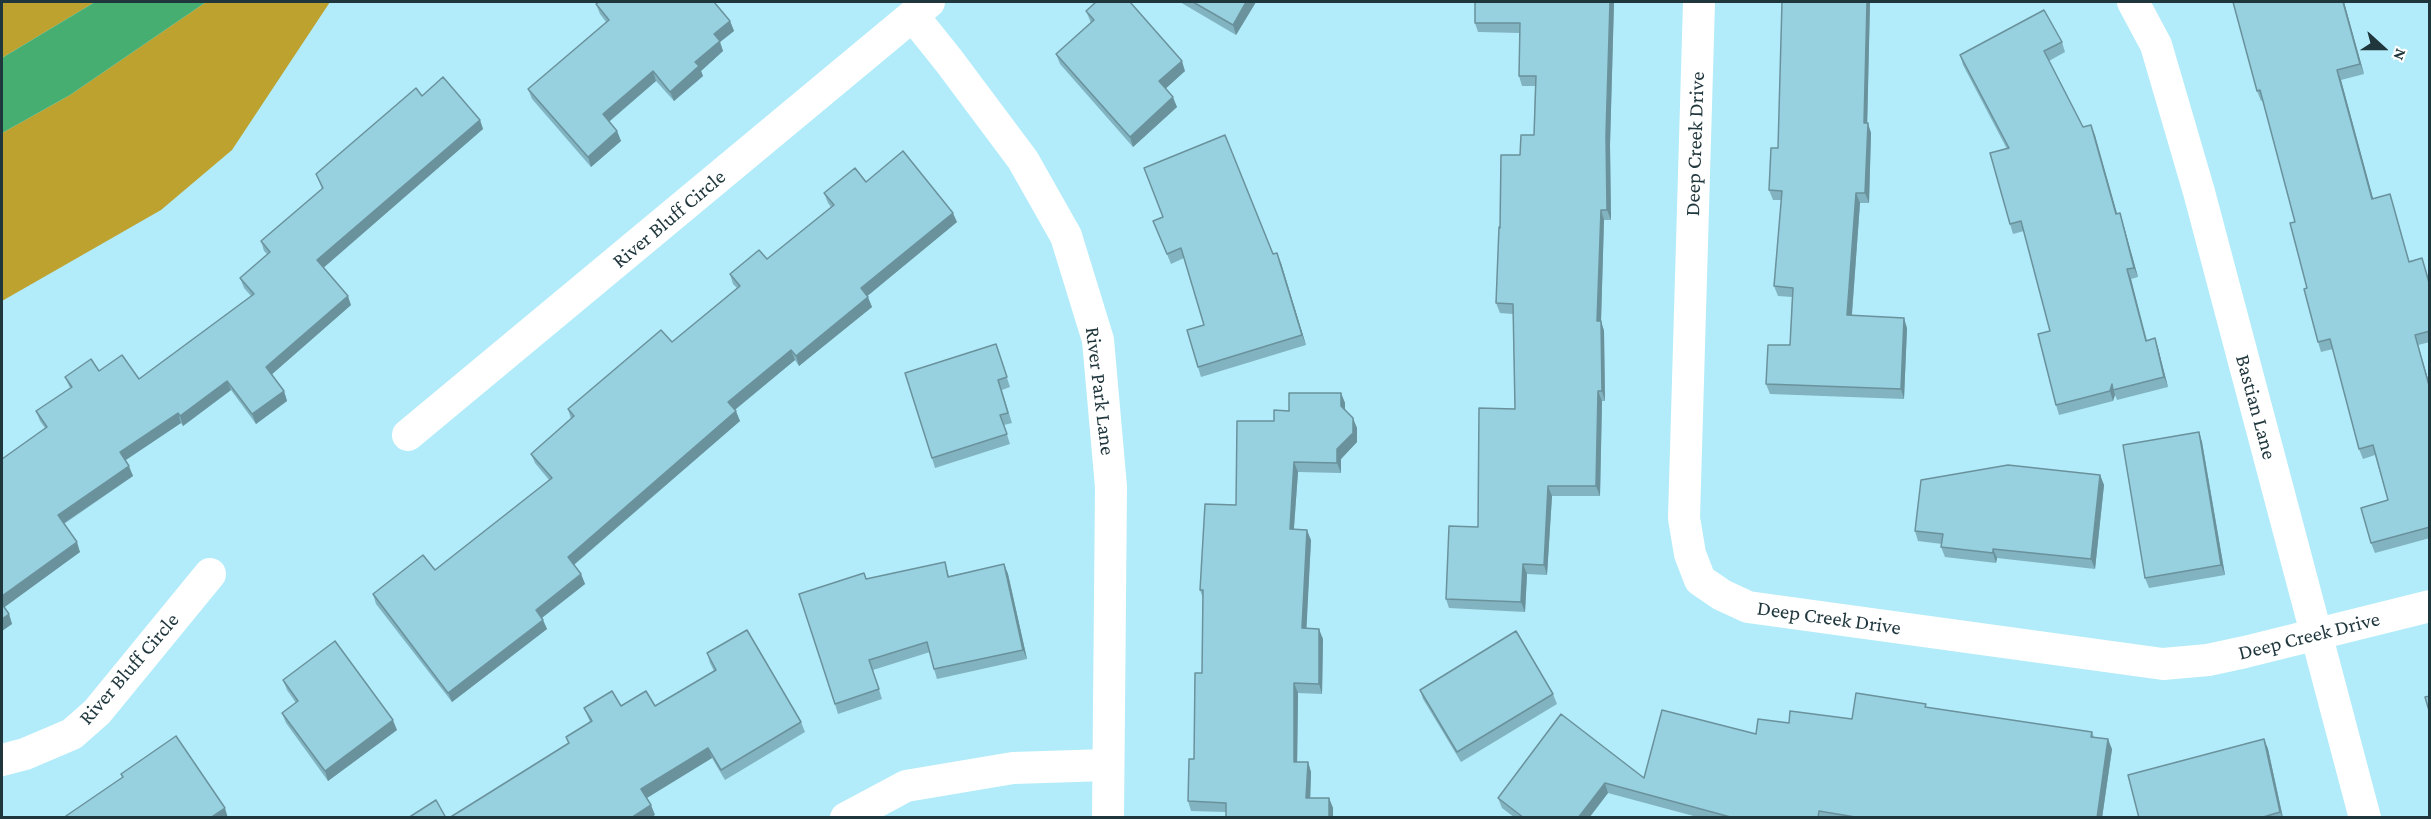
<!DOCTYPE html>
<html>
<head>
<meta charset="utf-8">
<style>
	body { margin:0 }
	#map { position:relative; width:2431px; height:819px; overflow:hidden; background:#b2ecfa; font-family:"Crimson Pro",serif }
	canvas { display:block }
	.frame { position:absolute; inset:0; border:3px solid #1f363c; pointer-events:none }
	.north { position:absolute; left:2353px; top:18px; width:60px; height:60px; -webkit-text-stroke:4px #fff; paint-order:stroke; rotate:111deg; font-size:16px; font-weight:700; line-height:24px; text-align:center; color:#1f363c }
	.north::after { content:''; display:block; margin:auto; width:21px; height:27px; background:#1f363c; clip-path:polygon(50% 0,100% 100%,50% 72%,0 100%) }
</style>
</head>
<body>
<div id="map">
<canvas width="2431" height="819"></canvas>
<div class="frame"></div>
<div class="north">N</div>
</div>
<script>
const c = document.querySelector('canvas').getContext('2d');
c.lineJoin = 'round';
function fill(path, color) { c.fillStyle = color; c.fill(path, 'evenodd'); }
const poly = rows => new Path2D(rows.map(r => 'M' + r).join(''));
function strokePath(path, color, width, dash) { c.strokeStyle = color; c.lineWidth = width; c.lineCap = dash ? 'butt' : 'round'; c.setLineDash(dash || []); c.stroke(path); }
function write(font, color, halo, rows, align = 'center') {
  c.font = font + ' "Crimson Pro",serif'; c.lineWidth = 4.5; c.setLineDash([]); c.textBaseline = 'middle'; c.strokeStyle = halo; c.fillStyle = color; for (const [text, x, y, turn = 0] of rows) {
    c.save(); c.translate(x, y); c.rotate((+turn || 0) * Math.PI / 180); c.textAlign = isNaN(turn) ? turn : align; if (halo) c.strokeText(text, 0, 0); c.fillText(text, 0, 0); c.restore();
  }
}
fill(poly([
	[2,2,95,2,2,58],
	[206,2,330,2,232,150,161,210,2,301,2,133,70,95]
]), '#bda230');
fill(poly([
	[95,2,206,2,70,95,2,133,2,58]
]), '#47ae72');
strokePath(poly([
	[1699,2,1684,518,1690,554,1700,580,1722,595,1748,607,2163,664,2208,660,2245,652,2430,606],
	[2133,2,2156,45,2199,192,2365,818],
	[913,16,949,61,1023,160,1066,236,1098,340,1111,487,1108,818],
	[408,435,929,2],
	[2,760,25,754,72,734,97,712,210,574],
	[846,818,906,786,1013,768,1107,765]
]), '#fff', 32);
fill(poly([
	[1180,2,1256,2,1236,35],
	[1475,2,1614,2,1610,145,1611,220,1604,220,1601,321,1604,331,1605,401,1602,401,1600,496,1552,496,1547,575,1527,574,1525,612,1449,608,1446,599,1478,527,1515,409,1513,314,1500,313,1496,303,1500,228,1520,155,1534,135,1535,86,1522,86,1519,76,1520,33,1478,32,1475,23],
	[1870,2,1867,123,1871,133,1869,203,1860,203,1852,315,1907,328,1904,399,1770,394,1766,384,1790,345,1792,297,1778,296,1774,286,1781,200,1773,200,1769,190],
	[2233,2,2344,2,2364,74,2341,80,2373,199,2393,204,2409,261,2422,258,2430,283,2430,342,2418,345,2430,386,2430,538,2375,553,2371,543,2388,500,2375,455,2363,459,2359,449,2333,349,2321,352,2318,342,2295,222,2263,100,2261,101,2257,91],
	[596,4,730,21,734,31,720,42,723,51,701,71,703,76,674,101,656,81,609,122,617,131,621,141,591,167,532,99,528,89,606,22,600,14],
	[1086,11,1185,71,1166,88,1177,107,1133,147,1060,64,1056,54,1091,23],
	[2062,42,2065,52,2049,61,2083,127,2091,125,2117,214,2120,213,2123,223,2138,277,2131,279,2147,340,2155,338,2158,348,2168,387,2117,400,2115,395,2113,401,2059,415,2056,405,2050,331,2024,231,2013,234,2010,224,2007,149,1963,65,1960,55],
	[422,96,480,120,483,129,323,267,351,305,272,374,284,391,287,401,256,424,231,390,183,426,181,423,125,460,133,476,64,524,80,552,4,607,9,614,12,624,2,631,2,459,45,428,40,421,36,411,70,388,65,377,99,371,139,379,251,296,244,288,240,278,268,255,264,251,261,241,322,189,316,174],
	[866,182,957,222,867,296,872,307,799,366,795,360,735,410,740,421,574,565,581,574,585,584,542,618,547,629,452,702,376,604,373,594,435,570,549,480,535,463,531,454,571,419,568,409,672,342,737,288,733,284,730,274,767,259,831,207,828,203,824,193],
	[1157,230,1273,254,1281,263,1306,345,1201,377,1198,367,1204,325,1184,258,1171,264],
	[996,344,1010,387,1002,390,1012,423,1004,425,1010,444,935,468,932,458],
	[1341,393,1345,403,1345,409,1357,428,1357,442,1341,459,1341,473,1298,472,1294,529,1311,540,1306,628,1323,639,1322,694,1298,693,1297,762,1308,762,1311,772,1310,798,1329,798,1333,808,1333,818,1226,818,1226,812,1191,811,1188,801,1194,759,1202,673,1203,598,1200,590,1236,505,1274,421,1289,411],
	[2199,432,2202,442,2225,575,2149,588,2145,578],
	[2100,475,2104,485,2095,569,1997,558,1996,563,1945,557,1941,547,1942,544,1918,541,1915,531],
	[945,562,949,576,1004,564,1008,574,1027,659,937,679,934,669,930,652,873,670,882,699,838,714,835,704,866,579],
	[707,653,801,722,805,732,725,780,712,758,647,798,655,815,568,743,566,737,590,722,584,708,621,706,655,706,714,671,710,663],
	[283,680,397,730,328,781,286,723,282,713,296,703,287,690],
	[1420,690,1553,694,1557,704,1461,762,1423,699],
	[1927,708,2092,732,2094,737,2112,749,2102,818,1701,818,1608,793,1589,818,1515,818,1502,808,1498,798,1644,778,1756,734,1789,723,1852,719],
	[2264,739,2268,749,2283,818,2139,818]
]), '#82b3c0');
fill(poly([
	[1246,2,1256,2,1236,35,1233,25],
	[1610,2,1614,2,1610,145,1611,220,1607,210,1606,135],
	[1867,2,1870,2,1867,133,1864,123],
	[2343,2,2344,2,2364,74,2360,64],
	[730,21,734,31,720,42,723,51,701,71,703,76,674,101,670,92,695,62,714,34],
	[1182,61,1185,71,1163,91,1159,81],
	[2337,70,2341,80,2376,209,2372,199],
	[653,71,656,81,606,124,603,114],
	[1173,97,1177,107,1133,147,1130,137],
	[480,120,483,129,321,270,317,260],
	[1868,123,1871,133,1869,203,1865,193],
	[2091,125,2095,135,2120,224,2116,214],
	[617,131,621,141,591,167,588,157],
	[1856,193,1860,203,1851,325,1847,315],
	[1601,210,1604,220,1601,321,1604,331,1605,401,1602,391,1597,321],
	[953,213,957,222,865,298,861,288],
	[2120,213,2123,223,2138,277,2134,268],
	[1277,253,1281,263,1306,345,1302,335],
	[2127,269,2131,279,2149,351,2146,341],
	[348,296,351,305,270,376,266,367],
	[868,297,872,307,799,366,796,356],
	[1904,318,1907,328,1904,399,1901,389],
	[2415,335,2430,386,2430,389],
	[2155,338,2158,348,2168,387,2164,377],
	[791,350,795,360,732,412,728,402],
	[227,381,231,390,183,426,180,416],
	[2112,384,2115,395,2113,401,2110,391],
	[284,391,287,401,256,424,252,414],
	[1598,391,1602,401,1600,496,1596,486],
	[1341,393,1345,403,1345,415,1341,406],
	[736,411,740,421,571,567,568,557],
	[178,413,181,423,123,462,120,452],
	[1353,418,1357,428,1357,442,1341,459,1341,473,1337,463,1337,449],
	[2199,432,2202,442,2225,575,2221,565],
	[1294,462,1298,472,1293,539,1290,529],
	[129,466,133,476,61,525,58,515],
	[2100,475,2104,485,2095,569,2091,559],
	[1548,486,1552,496,1547,575,1544,565],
	[1307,530,1311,540,1306,638,1302,628],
	[77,542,80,552,2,609,2,596],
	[1993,549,1997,558,1996,563,1993,553],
	[1004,564,1008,574,1027,659,1023,650],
	[1523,564,1527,574,1525,612,1521,602],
	[581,574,585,584,539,620,536,610],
	[9,614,12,624,2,631,2,619],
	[543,620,547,629,452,702,448,693],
	[1319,629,1323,639,1322,694,1319,684],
	[1294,683,1298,693,1297,772,1294,762],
	[393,720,397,730,328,781,325,771],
	[2108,739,2112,749,2102,818,2097,818],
	[2264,739,2268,749,2283,818,2280,812],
	[708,748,712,758,645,799,641,789],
	[1308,762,1311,772,1310,807,1306,798],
	[1605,783,1608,793,1589,818,1578,818],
	[1329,798,1333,808,1333,818,1329,818],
	[651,805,655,815,650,818,631,818],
	[225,808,228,818,210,818]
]), '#6a929c');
const building = poly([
	[599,2,714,2,730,21,714,34,720,41,695,62,699,66,670,92,653,71,603,114,617,131,588,157,528,89,609,20,596,4,599,2],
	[1096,2,1130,2,1182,61,1159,81,1173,97,1130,137,1056,54,1094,20,1086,11,1096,2],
	[1193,2,1246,2,1233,25,1193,2],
	[1475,2,1610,2,1606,135,1607,210,1601,210,1597,321,1601,321,1602,391,1598,391,1596,486,1548,486,1544,565,1523,564,1521,602,1446,599,1449,526,1478,527,1479,408,1515,409,1513,304,1496,303,1499,227,1500,228,1501,155,1520,155,1521,135,1534,135,1536,76,1519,76,1520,23,1475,23,1475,2],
	[1782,2,1867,2,1864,123,1868,123,1865,193,1856,193,1847,315,1904,318,1901,389,1766,384,1768,345,1790,345,1793,288,1774,286,1782,191,1769,190,1771,148,1778,148,1782,2],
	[2233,2,2343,2,2360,64,2337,70,2372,199,2390,194,2409,262,2422,258,2430,286,2430,331,2415,335,2430,389,2430,527,2371,543,2361,508,2388,500,2373,445,2359,449,2330,339,2318,342,2304,289,2307,288,2290,223,2295,222,2260,90,2257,91,2233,2],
	[2044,10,2062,42,2044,51,2083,127,2091,125,2116,214,2120,213,2134,268,2127,269,2146,341,2155,338,2164,377,2113,390,2112,384,2110,391,2056,405,2038,334,2050,331,2021,221,2010,224,1990,153,2009,148,1960,55,2044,10],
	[443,77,480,120,317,260,348,296,266,367,284,391,252,414,227,381,180,416,178,413,120,452,129,466,58,515,77,542,2,596,2,459,47,427,36,411,72,387,65,377,91,359,99,371,122,355,139,379,254,294,240,278,270,252,261,241,323,188,316,174,416,88,422,96,443,77],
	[1225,135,1273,254,1277,253,1302,335,1198,367,1187,330,1204,325,1181,248,1167,254,1153,221,1163,217,1144,168,1225,135],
	[903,151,953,213,861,288,868,297,796,356,791,350,728,402,736,411,568,557,581,574,536,610,543,620,448,693,373,594,423,555,435,570,552,478,531,454,574,416,568,409,661,330,672,342,740,286,730,274,759,250,767,259,834,205,824,193,855,168,866,182,903,151],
	[996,344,1007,377,998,380,1008,413,1000,415,1007,434,932,458,905,373,996,344],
	[1289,393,1341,393,1341,406,1353,418,1353,433,1337,449,1337,463,1294,462,1290,529,1307,530,1302,628,1319,629,1319,684,1294,683,1294,762,1308,762,1306,798,1329,798,1329,818,1226,818,1226,803,1188,801,1189,759,1194,759,1195,673,1202,673,1203,590,1200,590,1205,504,1236,505,1237,421,1274,421,1274,410,1289,411,1289,393],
	[2199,432,2221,565,2145,578,2123,445,2199,432],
	[2008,465,2100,475,2091,559,1993,549,1993,553,1941,547,1943,534,1915,531,1921,480,2008,465],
	[945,562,948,577,1004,564,1023,650,934,669,927,642,869,660,879,689,835,704,799,594,864,573,866,579,945,562],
	[2,604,9,614,2,619,2,604],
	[747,630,801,722,721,770,708,748,641,789,651,805,631,818,449,818,569,743,566,737,592,721,584,708,612,691,621,706,646,691,655,706,716,670,707,653,747,630],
	[1516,631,1553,694,1457,752,1420,690,1516,631],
	[335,641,393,720,325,771,282,713,298,701,283,680,335,641],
	[1856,693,1926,704,1925,707,2092,732,2091,737,2108,739,2097,818,1861,818,1819,811,1818,818,1734,818,1605,783,1578,818,1524,818,1498,798,1561,714,1644,778,1662,710,1756,734,1758,719,1789,723,1790,711,1852,719,1856,693],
	[2430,696,2430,714,2425,697,2430,696],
	[176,736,225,808,210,818,63,818,123,777,121,774,176,736],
	[2264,739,2280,812,2260,818,2139,818,2128,775,2264,739],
	[436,800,446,818,408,818,436,800]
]);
fill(building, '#97d0df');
strokePath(building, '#6a929c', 1.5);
write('21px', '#1f363c', '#fff', [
	["Deep Creek Drive",1695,144,-88],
	["River Bluff Circle",669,219,-40],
	["River Park Lane",1100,391,83],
	["Bastian Lane",2256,407,75],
	["Deep Creek Drive",1829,618,8],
	["Deep Creek Drive",2309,636,-14],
	["River Bluff Circle",129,669,-49]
]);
</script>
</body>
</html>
